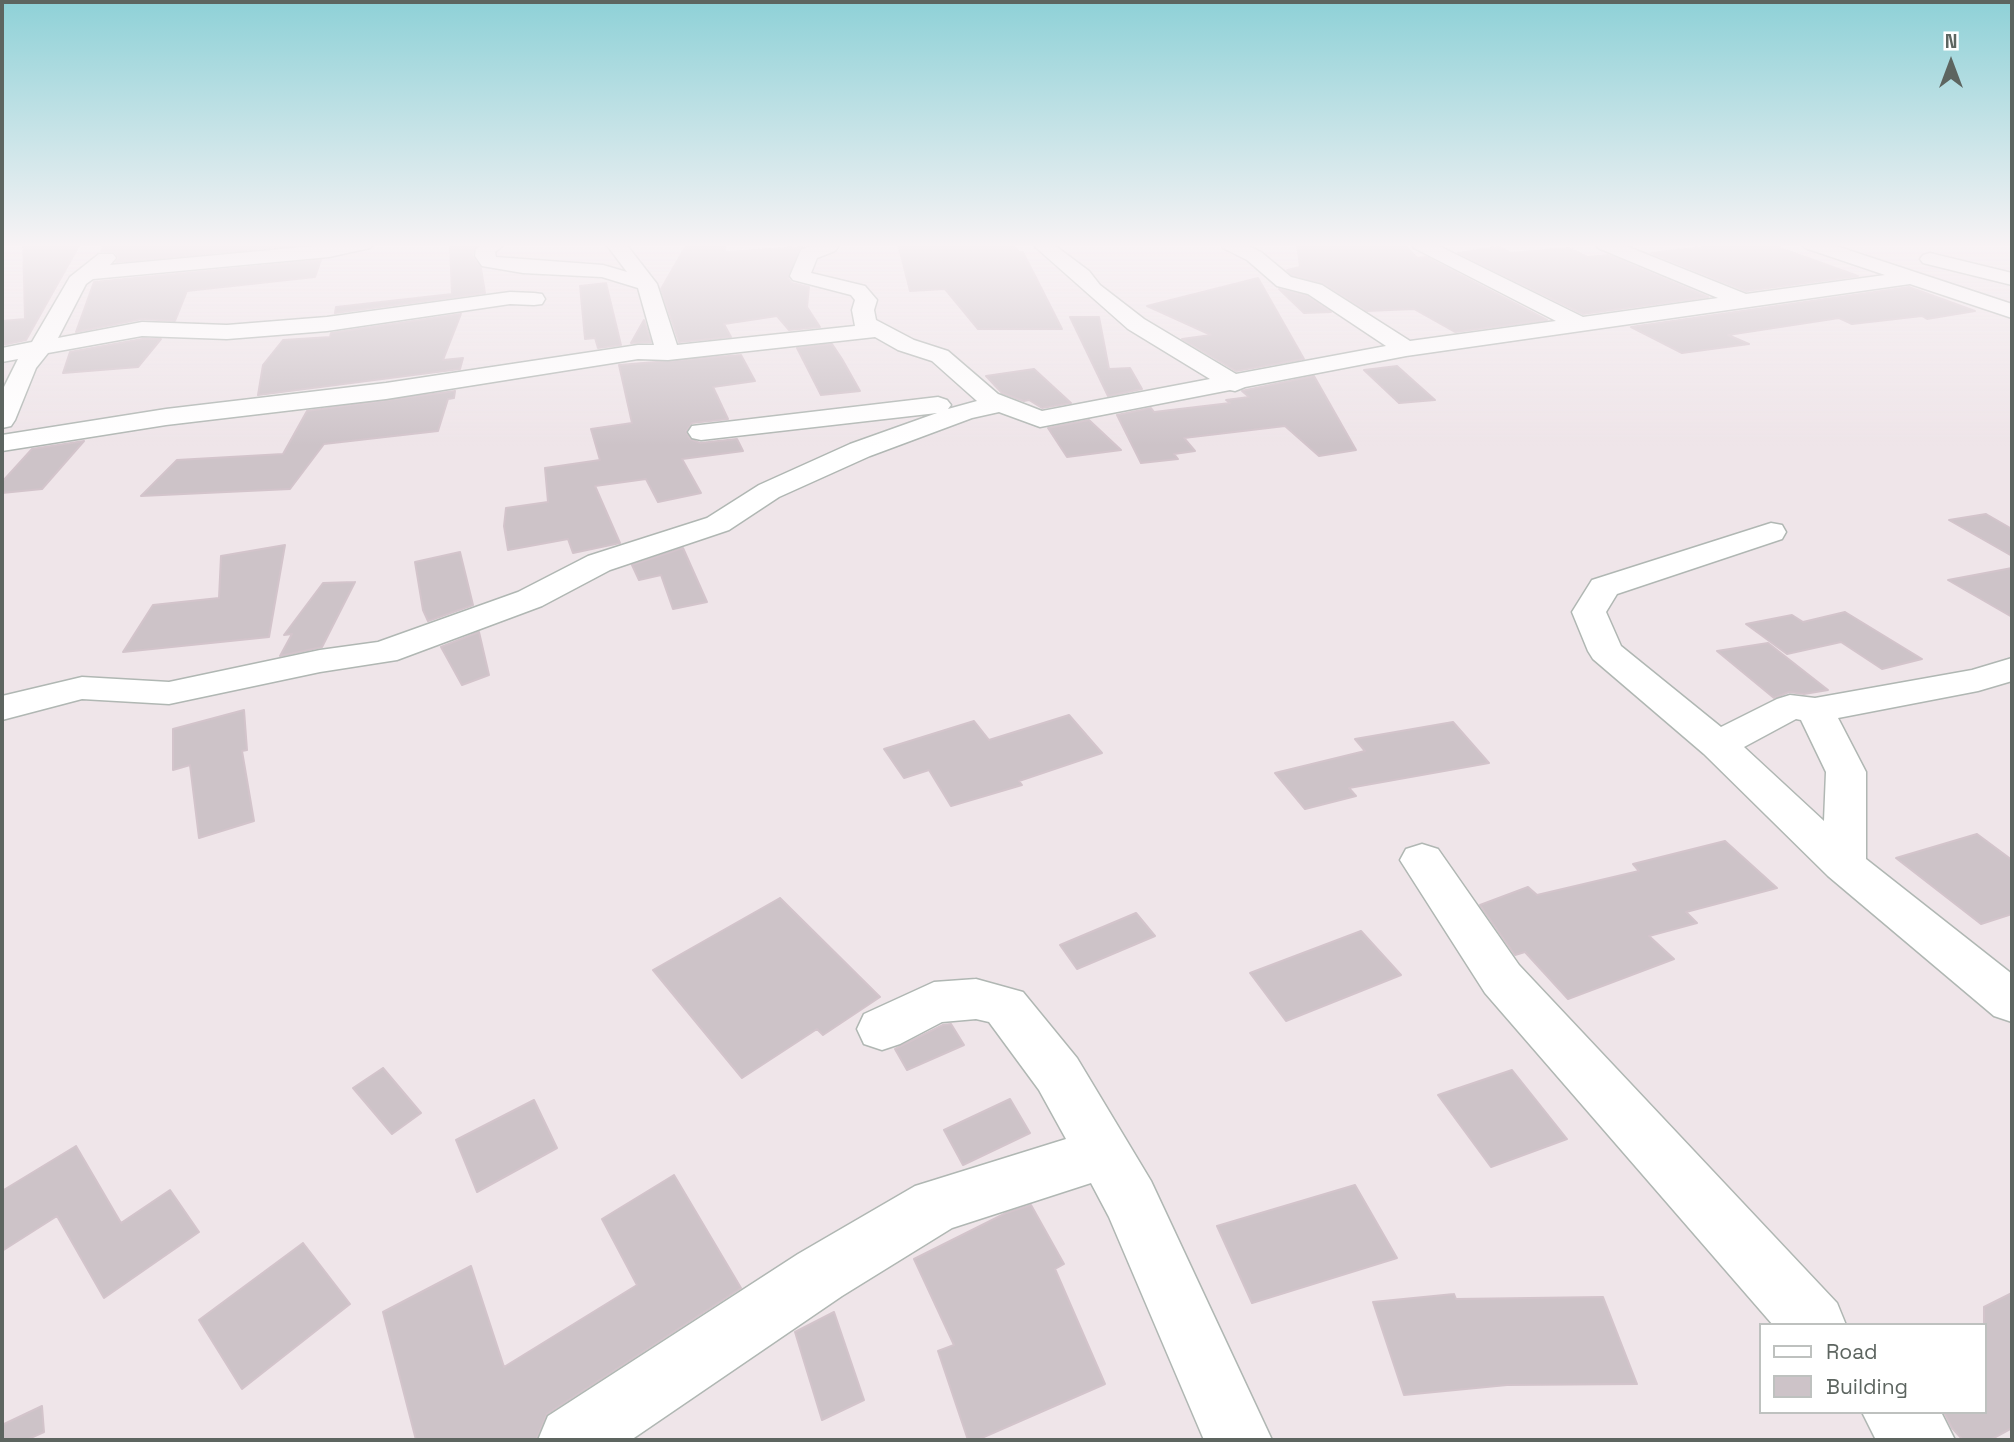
<!DOCTYPE html>
<html>
<head>
<meta charset="utf-8">
<style>
	body { margin:0 }
	#map { position:relative; width:2014px; height:1442px; overflow:hidden; background:#efe5e9; font-family:"Space Grotesk",sans-serif }
	canvas { display:block }
	.frame { position:absolute; inset:0; border:4px solid #5d6560; pointer-events:none }
	.legend { position:absolute; left:1759px; top:1323px; width:228px; height:91px; box-sizing:border-box; background:#fff; border:2px solid #bec1bf; margin:0; padding:9px 12px; list-style:none; font-size:21px; color:#5d6560 }
	.legend li { display:flex; align-items:center; gap:14px; height:35px }
	.legend b { width:35px; border:2px solid #bec1bf }
	.north { position:absolute; left:1916px; top:28px; width:70px; height:70px; -webkit-text-stroke:5px #fff; paint-order:stroke; rotate:0deg; font-size:19px; font-weight:700; line-height:28px; text-align:center; color:#5d6560 }
	.north::after { content:''; display:block; margin:auto; width:24px; height:32px; background:#5d6560; clip-path:polygon(50% 0,100% 100%,50% 72%,0 100%) }
</style>
</head>
<body>
<div id="map">
<canvas width="2014" height="1442"></canvas>
<div class="frame"></div>
<ul class="legend">
<li><b style="height:9px;background:#fff"></b>Road</li>
<li><b style="height:19px;background:#cdc3c8"></b>Building</li>
</ul>
<div class="north">N</div>
</div>
<script>
const c = document.querySelector('canvas').getContext('2d');
c.lineJoin = 'round';
function fill(path, color) { c.fillStyle = color; c.fill(path, 'evenodd'); }
const poly = rows => new Path2D(rows.map(r => 'M' + r).join(''));
function strokePath(path, color, width, dash) { c.strokeStyle = color; c.lineWidth = width; c.lineCap = dash ? 'butt' : 'round'; c.setLineDash(dash || []); c.stroke(path); }
const building = poly([
	[23,244,80,244,26,340,2,345,2,321,25,319,23,244],
	[104,244,311,244,116,262,119,258,115,252,101,251,104,244],
	[477,244,472,256,481,268,485,293,335,313,336,307,452,294,450,247,477,244],
	[687,244,725,244,725,252,802,247,788,278,792,283,809,287,807,307,820,327,789,330,777,316,724,324,731,337,679,342,661,289,687,244],
	[898,244,1012,244,1019,252,1023,252,1062,329,978,329,945,289,910,291,898,244],
	[1297,244,1404,244,1417,258,1426,257,1547,320,1455,332,1414,309,1367,311,1323,283,1292,275,1287,270,1300,267,1297,244],
	[1730,244,1772,245,1858,276,1746,291,1651,253,1730,244],
	[1498,247,1511,253,1568,248,1588,257,1608,255,1708,297,1583,314,1458,253,1498,247],
	[321,260,315,277,187,291,175,321,142,319,76,332,94,282,321,260],
	[1258,278,1304,359,1236,371,1182,339,1211,335,1147,306,1258,278],
	[606,283,621,345,598,348,595,338,585,339,580,286,606,283],
	[1909,287,1975,311,1927,319,1922,316,1852,324,1839,318,1728,335,1749,344,1682,353,1631,327,1909,287],
	[1279,289,1307,296,1331,312,1304,313,1279,289],
	[461,314,443,360,463,358,460,369,258,395,263,365,283,340,330,337,331,333,461,314],
	[1070,317,1099,317,1109,369,1130,368,1142,389,1108,396,1070,317],
	[644,320,651,342,631,343,644,320],
	[142,339,161,339,138,367,63,373,70,352,142,339],
	[832,344,842,359,860,391,821,395,797,348,832,344],
	[741,355,755,381,713,387,728,419,692,423,686,431,690,439,700,443,737,439,743,451,682,459,701,493,658,502,646,479,595,486,620,543,573,553,568,539,508,550,504,526,506,508,548,502,545,468,600,460,591,429,632,423,619,365,741,355],
	[1397,366,1435,400,1399,403,1364,370,1397,366],
	[1034,369,1071,403,1042,408,1029,400,1024,401,1002,393,986,376,1034,369],
	[1314,376,1356,450,1319,456,1285,426,1184,438,1195,451,1174,454,1178,459,1141,463,1117,415,1151,408,1154,412,1230,403,1226,400,1249,397,1242,391,1246,390,1314,376],
	[455,391,454,398,448,399,438,431,324,444,290,489,141,496,177,460,283,454,307,411,455,391],
	[1089,420,1121,450,1067,457,1048,428,1089,420],
	[84,441,42,489,2,493,2,482,32,449,84,441],
	[1986,514,2012,529,2012,556,1949,520,1986,514],
	[285,545,269,637,123,652,153,605,219,598,221,556,285,545],
	[683,548,707,602,673,609,661,575,639,580,632,565,683,548],
	[460,552,473,605,428,621,423,610,415,562,460,552],
	[2012,568,2012,617,1948,580,2012,568],
	[355,582,322,647,280,656,292,634,284,635,323,583,355,582],
	[1845,612,1922,659,1882,669,1841,642,1787,654,1746,624,1792,615,1803,622,1845,612],
	[479,632,489,675,462,685,441,647,479,632],
	[1768,643,1828,690,1804,694,1789,692,1774,698,1717,651,1768,643],
	[244,710,247,750,242,751,254,821,199,838,190,765,173,770,173,729,244,710],
	[1069,715,1102,753,1019,781,1022,785,951,806,929,770,904,778,884,749,974,721,989,740,1069,715],
	[1453,722,1489,763,1349,788,1356,796,1305,809,1275,773,1365,751,1355,739,1453,722],
	[1977,834,2012,860,2012,914,1981,924,1896,858,1977,834],
	[1725,841,1777,888,1686,912,1697,923,1649,936,1674,959,1568,999,1525,952,1515,955,1480,905,1528,887,1537,895,1639,871,1633,864,1725,841],
	[780,898,880,997,823,1035,817,1029,742,1078,653,970,780,898],
	[1136,913,1155,936,1077,969,1060,945,1136,913],
	[1361,931,1401,975,1286,1021,1250,973,1361,931],
	[951,1024,964,1045,907,1070,895,1049,943,1025,951,1024],
	[383,1068,421,1113,392,1134,353,1088,383,1068],
	[1512,1070,1567,1139,1491,1167,1438,1095,1512,1070],
	[1010,1099,1030,1133,963,1165,944,1130,1010,1099],
	[534,1100,557,1148,477,1192,456,1140,534,1100],
	[76,1146,121,1223,170,1190,199,1232,104,1298,57,1216,2,1251,2,1191,76,1146],
	[674,1175,741,1288,547,1414,536,1440,416,1440,383,1312,471,1266,504,1367,637,1285,602,1219,674,1175],
	[1355,1185,1397,1258,1252,1303,1217,1226,1355,1185],
	[1031,1205,1064,1264,1055,1269,1105,1384,977,1440,968,1440,938,1351,954,1345,914,1259,1006,1213,1031,1205],
	[303,1243,350,1304,242,1389,199,1320,303,1243],
	[2012,1293,2012,1428,1990,1440,1963,1440,1952,1428,1944,1412,1984,1412,1984,1307,2012,1293],
	[1454,1294,1456,1299,1603,1297,1637,1384,1507,1385,1404,1395,1373,1302,1454,1294],
	[834,1312,864,1400,822,1420,795,1332,834,1312],
	[42,1406,44,1432,26,1440,2,1440,2,1425,42,1406]
]);
fill(building, '#cdc3c8');
strokePath(building, '#d3c4cb', 2);
const minor = poly([
	[336,244,373,244,370,248,329,257,93,279,86,284,58,338,142,322,227,325,327,317,510,292,534,293,542,294,545,299,542,304,534,305,510,304,327,331,227,339,142,336,48,353,36,368,15,420,11,426,2,428,2,391,18,359,2,362,2,348,32,342,70,277,99,254,113,254,116,258,110,265,336,244],
	[482,244,505,244,495,252,496,257,603,265,627,272,606,244,626,244,657,284,677,345,855,326,852,310,855,300,851,295,793,280,790,276,801,250,815,244,835,244,838,247,835,251,817,258,811,273,865,286,877,300,874,310,876,320,914,340,948,351,998,394,1042,411,1210,379,1128,329,1032,244,1053,244,1089,271,1100,285,1144,319,1236,374,1386,346,1308,294,1277,286,1247,260,1223,248,1221,244,1244,244,1261,252,1291,277,1322,285,1410,341,1556,321,1414,248,1412,244,1435,244,1583,317,1718,298,1598,248,1596,244,1621,244,1746,294,1885,275,1805,248,1802,244,1830,244,2012,304,2012,318,1910,284,1406,356,1245,387,1235,391,1230,390,1040,427,999,412,972,418,870,456,779,497,729,530,610,570,542,606,397,660,320,672,169,704,82,699,2,720,2,696,82,677,169,682,320,650,378,642,518,592,588,556,707,518,759,485,850,444,937,413,701,440,692,438,688,432,692,426,938,397,947,400,951,405,948,409,977,401,932,361,898,350,875,337,668,360,638,359,386,399,166,425,2,451,2,435,166,409,386,383,638,345,654,345,638,288,602,277,523,273,482,266,475,256,476,249,482,244],
	[1930,253,2012,273,2012,285,1923,263,1920,259,1923,255,1930,253],
	[1771,523,1782,525,1786,532,1782,539,1617,594,1606,612,1621,646,1721,727,1777,699,1790,695,1815,698,1972,670,2012,658,2012,681,1978,691,1838,718,1866,772,1866,859,2012,974,2012,1022,1994,1016,1828,876,1704,754,1593,659,1588,651,1572,612,1592,580,1771,523],
	[1796,719,1801,720,1826,772,1824,821,1744,747,1796,719],
	[1422,844,1438,849,1519,965,1837,1303,1846,1325,1773,1325,1485,993,1400,860,1406,849,1422,844],
	[976,979,1023,992,1077,1058,1151,1181,1272,1440,1204,1440,1109,1217,1091,1183,952,1228,842,1296,631,1440,538,1440,548,1416,798,1254,915,1186,1066,1139,1039,1090,989,1022,976,1019,942,1022,900,1044,882,1050,864,1044,857,1029,864,1014,934,982,976,979],
	[1862,1412,1941,1412,1955,1440,1876,1440,1862,1412]
]);
strokePath(minor, '#b0b7b3', 3);
fill(minor, '#fff');
const sky = c.createLinearGradient(0, 0, 0, 446);
sky.addColorStop(0, '#8ed1d7');
sky.addColorStop(0.55, '#f8f3f5');
sky.addColorStop(1, '#f8f3f500');
c.fillStyle = sky;
c.fillRect(0, 0, 2014, 446);
</script>
</body>
</html>
